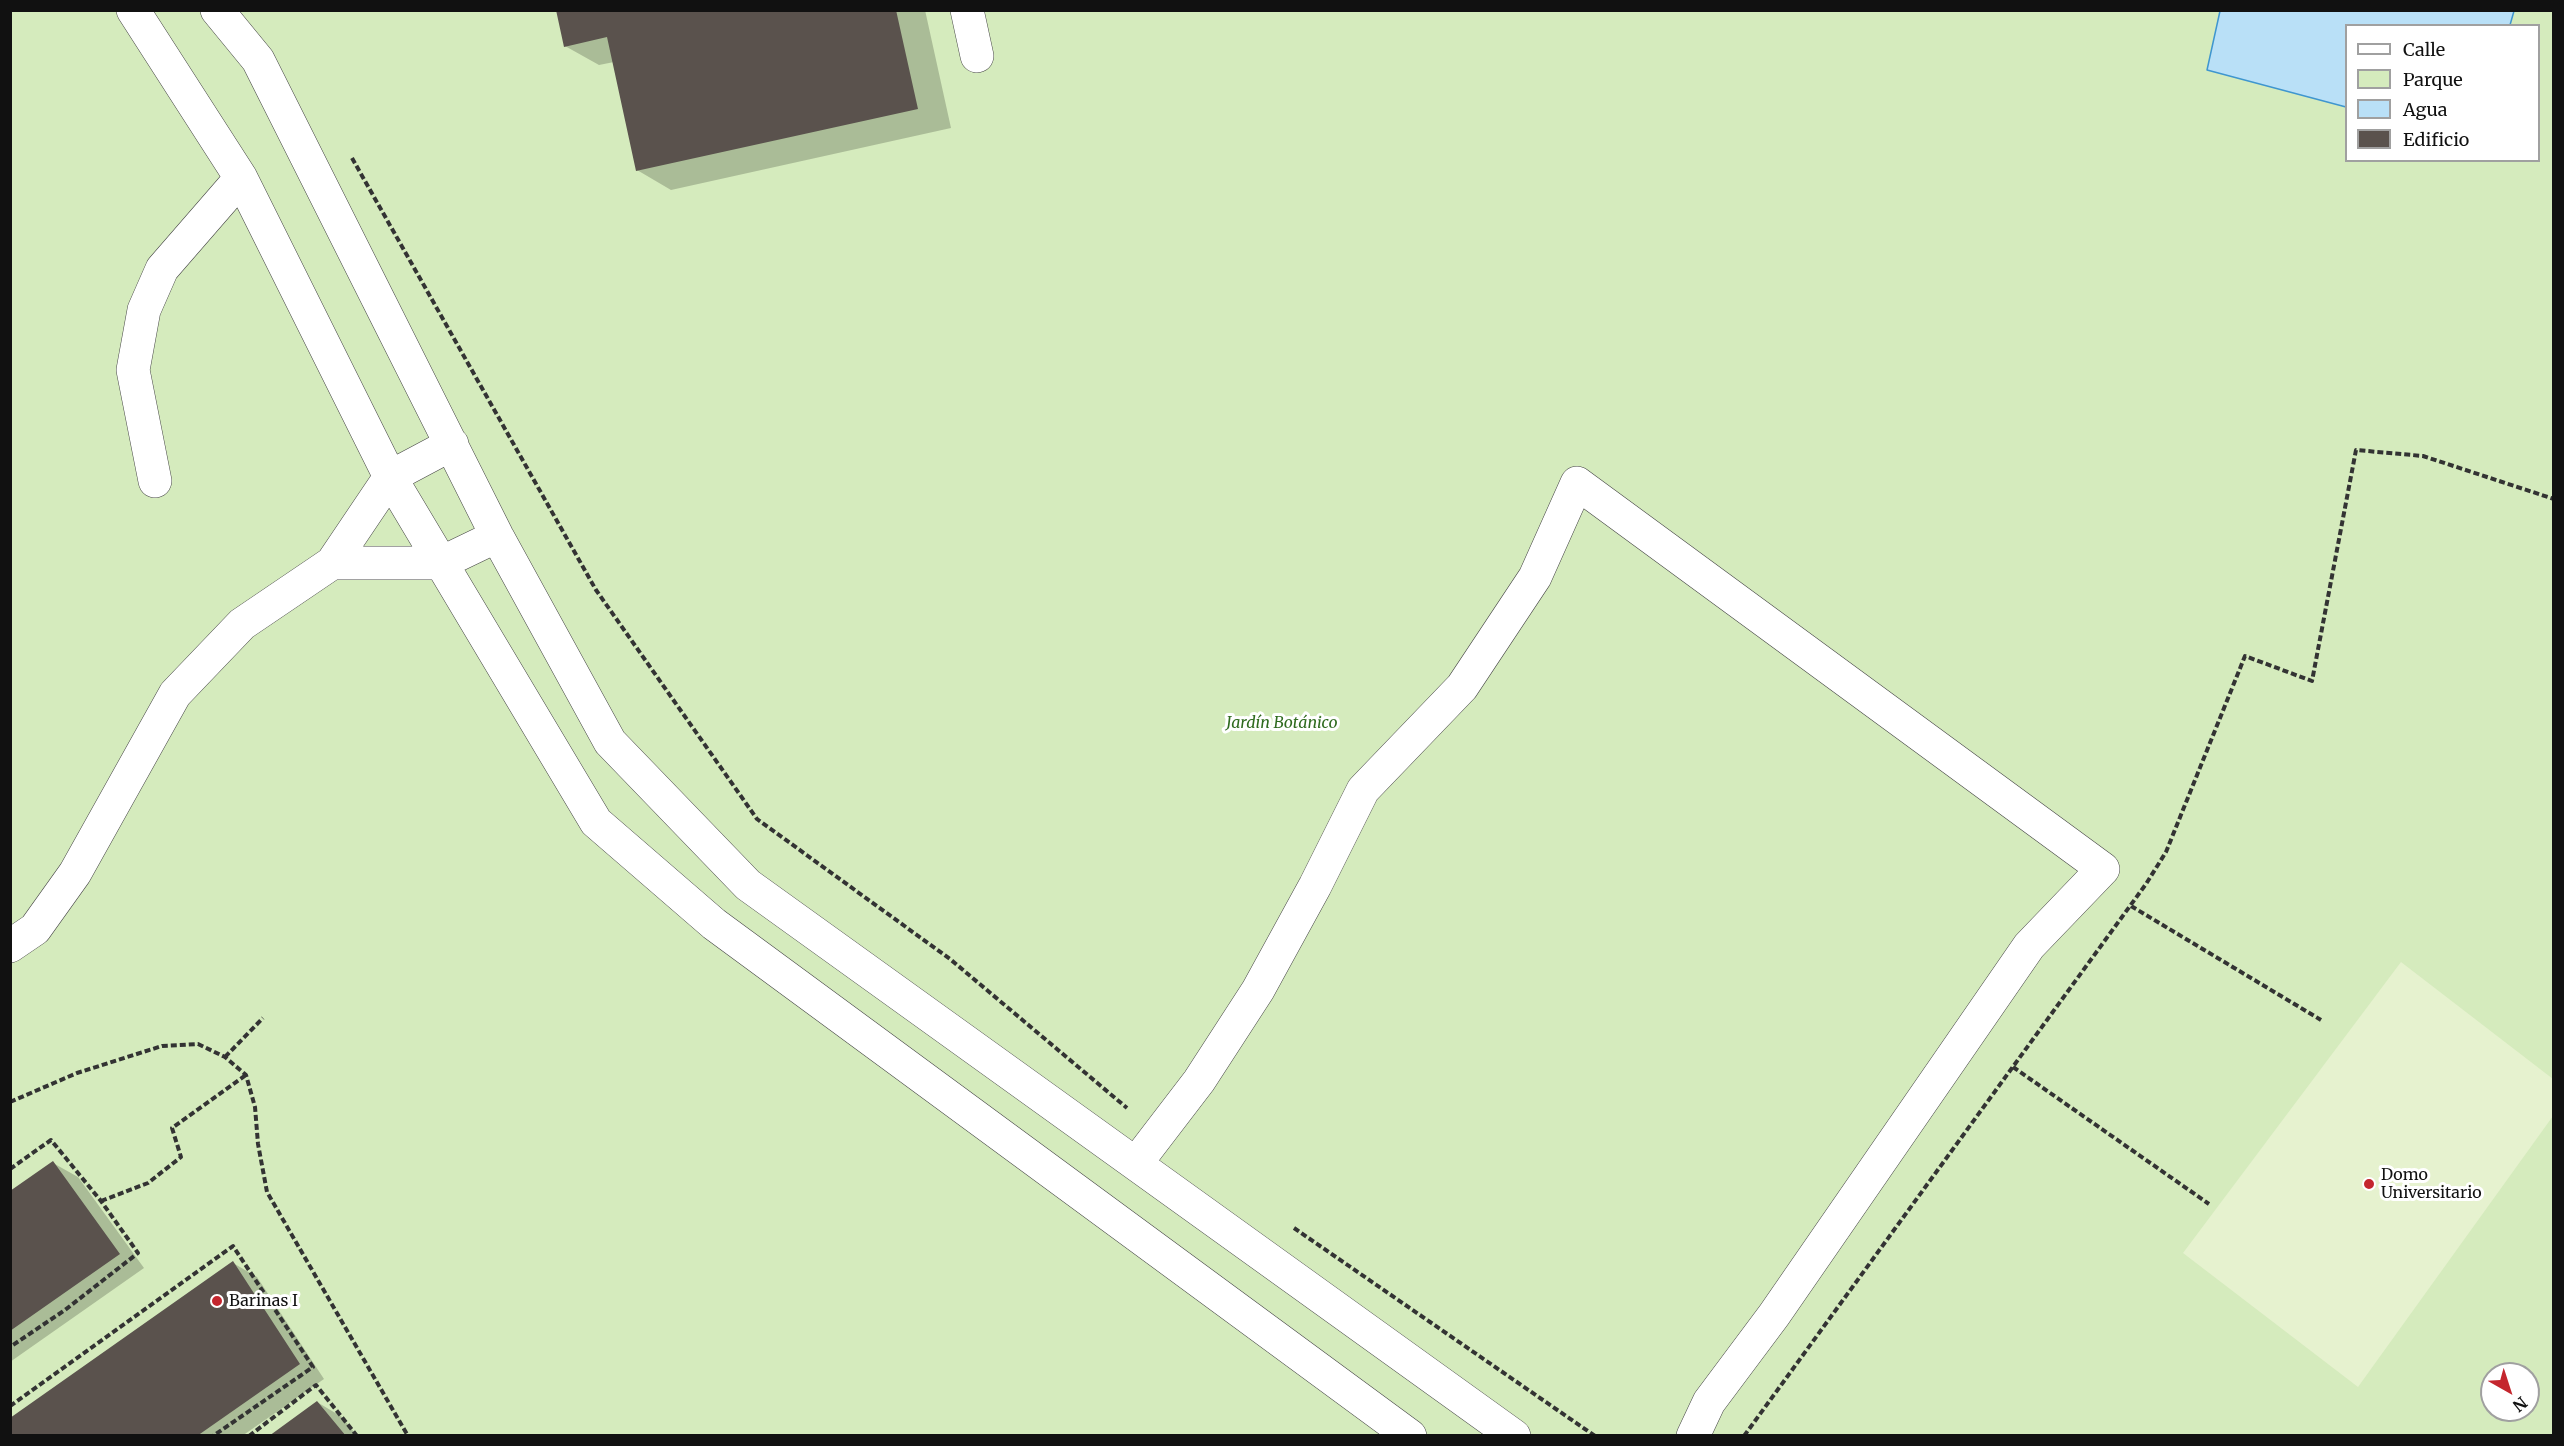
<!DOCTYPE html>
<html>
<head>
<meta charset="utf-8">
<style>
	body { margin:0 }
	#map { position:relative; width:2564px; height:1446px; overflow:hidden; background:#fffdf5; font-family:Merriweather,serif }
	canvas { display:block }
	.frame { position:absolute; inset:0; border:12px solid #111; pointer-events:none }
	.legend { position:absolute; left:2345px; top:24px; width:195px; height:138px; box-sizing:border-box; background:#fff; border:2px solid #a0a0a0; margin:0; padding:8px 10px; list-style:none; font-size:18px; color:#111 }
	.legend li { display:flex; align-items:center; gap:12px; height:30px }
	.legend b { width:30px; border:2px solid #a0a0a0 }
	.north { position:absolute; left:2480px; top:1362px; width:60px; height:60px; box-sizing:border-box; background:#fff; border:2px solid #a0a0a0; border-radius:50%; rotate:141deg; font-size:16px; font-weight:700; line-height:24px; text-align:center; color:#111 }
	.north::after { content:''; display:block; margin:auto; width:21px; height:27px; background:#c4262e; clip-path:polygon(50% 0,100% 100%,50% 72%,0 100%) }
</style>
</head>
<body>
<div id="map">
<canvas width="2564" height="1446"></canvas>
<div class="frame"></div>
<ul class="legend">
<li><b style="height:8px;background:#fff"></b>Calle</li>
<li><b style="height:16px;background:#d5ebbd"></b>Parque</li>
<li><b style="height:16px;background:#b9e0f7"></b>Agua</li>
<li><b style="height:16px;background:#5a524d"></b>Edificio</li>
</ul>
<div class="north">N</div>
</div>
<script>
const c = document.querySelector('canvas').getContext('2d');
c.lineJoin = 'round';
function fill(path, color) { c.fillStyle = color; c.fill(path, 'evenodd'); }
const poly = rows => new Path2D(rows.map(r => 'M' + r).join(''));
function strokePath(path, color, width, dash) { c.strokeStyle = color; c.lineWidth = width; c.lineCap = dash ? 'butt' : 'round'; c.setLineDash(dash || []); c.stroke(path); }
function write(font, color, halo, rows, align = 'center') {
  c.font = font + ' Merriweather,serif'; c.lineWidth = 6; c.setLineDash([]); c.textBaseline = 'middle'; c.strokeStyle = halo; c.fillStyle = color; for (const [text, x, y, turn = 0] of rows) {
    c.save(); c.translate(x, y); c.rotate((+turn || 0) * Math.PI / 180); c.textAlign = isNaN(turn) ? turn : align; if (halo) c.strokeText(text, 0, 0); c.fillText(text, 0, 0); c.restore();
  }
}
fill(poly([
	[11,11,2553,11,2553,1435,11,1435],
	[2346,26,2538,26,2538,160,2346,160],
	[2492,1374,2528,1374,2528,1410,2492,1410]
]), '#d5ebbd');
fill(poly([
	[2401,962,2553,1079,2553,1116,2358,1387,2183,1253]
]), '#e6f2cf');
const water = poly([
	[2220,11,2220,10,2514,11,2510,25,2346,26,2346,107,2207,70,2220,11]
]);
fill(water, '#b9e0f7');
strokePath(water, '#3f96cf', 1.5);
fill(poly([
	[557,10,925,10,951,128,671,190,637,170,614,62,599,65,565,46],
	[53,1163,78,1177,144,1268,10,1362,10,1193],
	[233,1263,257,1277,324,1379,242,1436,10,1436],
	[317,1402,342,1417,357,1436,272,1436]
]), '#0003');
fill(poly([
	[556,10,896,10,918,109,636,171,607,37,564,47],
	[53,1161,120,1254,10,1331,10,1191],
	[233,1261,300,1364,197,1436,10,1436,10,1418],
	[317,1401,346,1436,269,1436]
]), '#5a524d');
const minor = poly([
	[133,10,241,178,390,477,596,822,714,924,1410,1436],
	[217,10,258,60,497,536,610,742,748,885,1514,1436],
	[967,10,977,56],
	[155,481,133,370,144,310,162,269,241,178],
	[332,563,441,563,497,536],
	[10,946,35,929,75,873,175,694,242,624,332,563,390,477,452,444],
	[1137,1162,1199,1081,1258,990,1315,886,1363,790,1462,687,1535,577,1577,483,2103,869,2029,946,1774,1315,1709,1402,1693,1436]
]);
strokePath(minor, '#444', 34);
strokePath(poly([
	[352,158,596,590,757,819,950,959,1127,1108],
	[2131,906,2321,1020],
	[225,1057,263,1018],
	[2013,1067,2209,1204],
	[10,1102,77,1073,162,1046,198,1044,225,1057,246,1075,255,1107,258,1144,267,1192,408,1436],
	[10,1169,51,1140,101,1201,138,1253,65,1310,10,1347],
	[101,1201,148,1183,181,1157,172,1128,246,1075],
	[1294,1228,1595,1436],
	[10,1406,233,1246,313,1367,213,1436],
	[249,1436,316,1385,357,1436],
	[1744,1436,2146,884,2166,852,2245,656,2312,681,2356,450,2423,456,2554,499]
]), '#333', 4, [6, 3]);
strokePath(minor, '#fff', 33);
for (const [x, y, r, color] of [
	[2369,1184,6,"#c4262e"],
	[217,1301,6,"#c4262e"]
]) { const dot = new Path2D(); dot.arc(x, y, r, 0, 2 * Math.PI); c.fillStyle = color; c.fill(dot); strokePath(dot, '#fff', 2); }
write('italic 16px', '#2f6b1f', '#fff', [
	["Jardín Botánico",1282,723]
]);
write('16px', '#111', '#fff', [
	["Domo",2381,1175],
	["Universitario",2381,1193],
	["Barinas I",229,1301]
], 'left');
</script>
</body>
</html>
